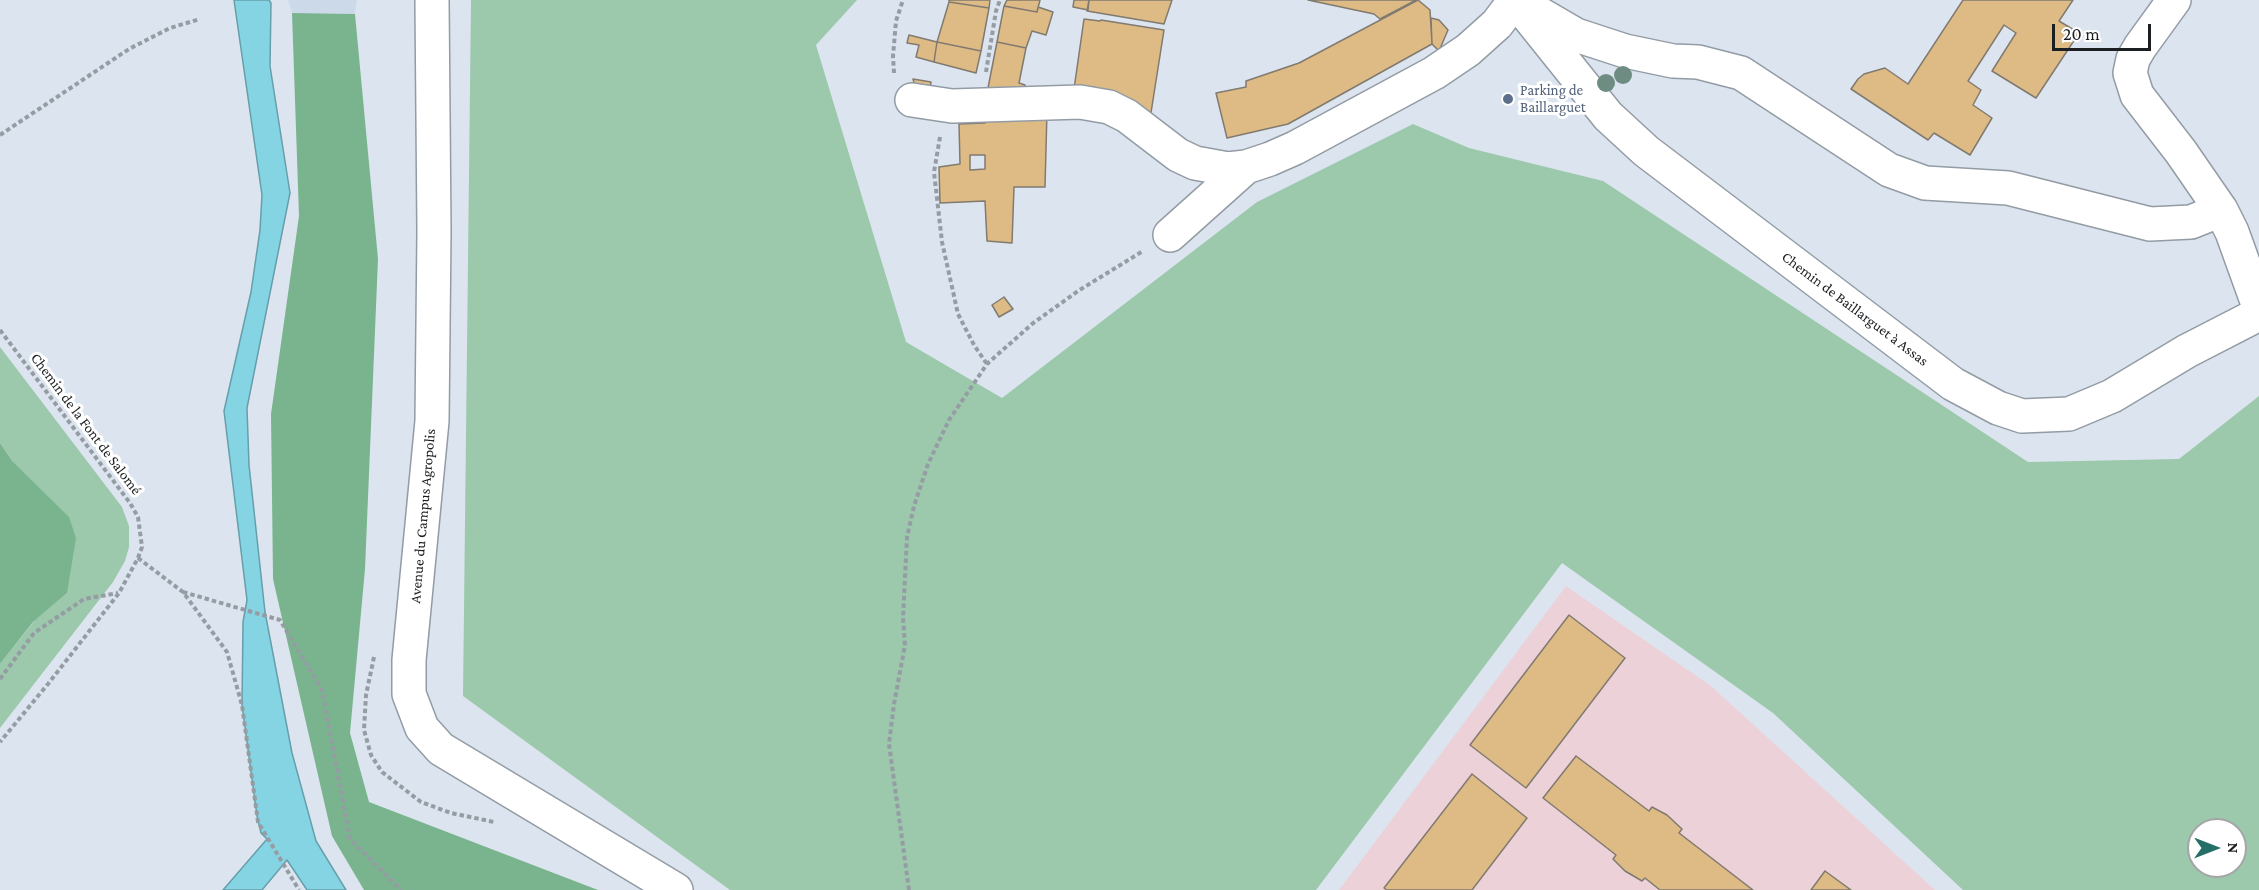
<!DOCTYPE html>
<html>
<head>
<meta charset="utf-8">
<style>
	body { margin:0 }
	#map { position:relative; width:2259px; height:890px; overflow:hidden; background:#dce5ef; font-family:"Crimson Pro",serif }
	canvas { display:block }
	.north { position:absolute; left:2187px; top:818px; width:60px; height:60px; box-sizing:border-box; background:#fff; border:2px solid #a4a5a7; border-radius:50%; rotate:90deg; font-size:16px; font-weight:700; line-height:24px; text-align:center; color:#1c1f22 }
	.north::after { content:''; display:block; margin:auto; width:21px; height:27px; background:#266f69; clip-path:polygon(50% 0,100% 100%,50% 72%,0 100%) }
	.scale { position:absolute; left:2052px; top:24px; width:99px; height:27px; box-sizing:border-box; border:3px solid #1c1f22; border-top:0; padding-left:8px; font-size:18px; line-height:21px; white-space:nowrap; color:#1c1f22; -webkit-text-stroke:4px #fff; paint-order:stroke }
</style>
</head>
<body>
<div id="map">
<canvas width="2259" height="890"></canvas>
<div class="north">N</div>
<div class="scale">20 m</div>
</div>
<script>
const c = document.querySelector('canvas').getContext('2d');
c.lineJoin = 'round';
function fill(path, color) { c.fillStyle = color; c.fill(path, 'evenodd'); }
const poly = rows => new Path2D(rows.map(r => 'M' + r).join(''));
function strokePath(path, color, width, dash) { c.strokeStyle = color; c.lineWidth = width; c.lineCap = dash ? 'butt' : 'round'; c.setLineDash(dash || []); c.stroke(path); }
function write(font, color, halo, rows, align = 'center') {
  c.font = font + ' "Crimson Pro",serif'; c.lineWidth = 6; c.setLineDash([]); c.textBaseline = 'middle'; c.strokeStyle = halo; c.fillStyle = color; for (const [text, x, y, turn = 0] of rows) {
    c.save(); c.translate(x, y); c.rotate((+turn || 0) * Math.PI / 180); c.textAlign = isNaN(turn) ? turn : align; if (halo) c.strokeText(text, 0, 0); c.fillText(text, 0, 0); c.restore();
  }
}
fill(poly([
	[288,0,357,0,355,14,292,13]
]), '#cbd9e9');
fill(poly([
	[1566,586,1711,686,1935,890,1339,890]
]), '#ecd2d8');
fill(poly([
	[471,0,857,0,816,45,906,342,1002,398,1257,202,1413,124,1469,148,1603,181,2028,462,2179,459,2259,396,2259,890,1963,890,1773,713,1562,563,1316,890,730,890,463,696],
	[2199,830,2235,830,2235,866,2199,866],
	[0,347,122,507,129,526,129,547,125,561,113,582,0,728,0,664,35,620,67,593,13,462,0,443]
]), '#9cc8ac');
fill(poly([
	[292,13,355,14,378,259,365,569,350,733,369,802,598,890,364,890,332,836,273,579,271,414,299,216],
	[0,443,13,462,69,517,76,538,67,593,33,622,0,664]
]), '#79b48f');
const water = poly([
	[234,0,269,0,271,3,270,66,290,193,247,408,249,465,265,612,292,753,316,841,346,890,307,890,287,860,262,890,223,890,267,839,261,833,257,816,242,705,243,622,247,600,224,411,251,292,260,230,262,195,234,0]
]);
fill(water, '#85d4e4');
strokePath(water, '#669eaa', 1.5);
const building = poly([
	[949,0,990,0,989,8,949,2,949,0],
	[1007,0,1040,0,1037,12,1004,6,1007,0],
	[1074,0,1089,0,1088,10,1073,7,1074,0],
	[1089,0,1172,0,1164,24,1087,11,1089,0],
	[1308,0,1416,0,1380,19,1374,14,1308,0],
	[1418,0,1430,10,1432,44,1288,124,1227,138,1216,93,1246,87,1246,81,1299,63,1418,0],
	[1963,0,2073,0,2059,21,2079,33,2036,98,1992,71,2016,33,2004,25,1968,81,1981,90,1973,105,1992,118,1970,155,1934,133,1928,140,1851,89,1858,79,1864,74,1885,68,1908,84,1963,0],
	[949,2,989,8,981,51,937,42,949,2],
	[1004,6,1037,12,1038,7,1053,12,1046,35,1032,31,1026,48,997,42,1004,6],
	[1431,18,1439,20,1448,30,1439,51,1432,44,1431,18],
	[1084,19,1100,21,1101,20,1164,30,1150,119,1123,101,1094,87,1074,89,1084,19],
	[909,35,937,42,934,62,916,57,919,45,907,43,909,35],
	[937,42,981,51,976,73,934,62,937,42],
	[997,42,1026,48,1019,83,1025,85,1023,95,987,93,997,42],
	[913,79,931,82,930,90,916,90,913,79],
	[986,111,1047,111,1045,187,1014,187,1012,243,987,241,985,201,940,203,939,167,960,164,959,124,985,123,986,111],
	[970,155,985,155,985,169,970,170,970,155],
	[1004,297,1013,309,999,317,992,305,1004,297],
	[1569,615,1625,658,1526,788,1470,745,1569,615],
	[1576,756,1649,811,1652,807,1667,815,1682,829,1679,833,1753,890,1660,890,1645,878,1642,881,1625,871,1613,859,1616,855,1543,798,1576,756],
	[1472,774,1527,818,1472,890,1387,890,1384,888,1472,774],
	[1825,871,1851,890,1811,890,1825,871]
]);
fill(building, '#debb85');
strokePath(building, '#807a70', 1.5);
const minor = poly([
	[432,0,434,231,432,421,409,660,409,694,422,728,441,749,676,890],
	[1515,0,1608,116,1646,151,1953,384,1998,408,2022,416,2069,414,2112,396,2187,351,2259,314],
	[2174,0,2140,47,2133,59,2130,73,2137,95,2181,152,2221,210],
	[1533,10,1576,35,1625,51,1673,61,1698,62,1741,73,1889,170,1925,183,2008,188,2150,224,2191,222,2221,210,2232,232,2259,307],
	[912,100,952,106,1080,102,1109,107,1127,116,1178,155,1195,163,1228,169,1246,167,1270,159,1295,148,1434,73,1468,50,1497,24,1515,0],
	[1170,235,1246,167]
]);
strokePath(minor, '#939ba4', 36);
strokePath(poly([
	[986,72,996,11,1000,0],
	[894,73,893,56,896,21,903,0],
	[0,135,129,49,170,28,200,19],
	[940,137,934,172,942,242,958,314,974,345,987,364],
	[0,330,130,503,138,517,142,547,138,558,119,593,48,684,0,742],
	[138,558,183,592,227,652,242,705,258,822,299,890],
	[183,592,280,620,322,690,350,839,401,890],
	[374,657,366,695,364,730,371,755,382,772,421,802,451,813,494,822],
	[0,679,34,633,84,599,118,593],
	[909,890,889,744,894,704,905,645,903,618,907,537,914,506,928,464,949,420,987,364,1032,324,1078,291,1143,251]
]), '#959ca3', 4, [4.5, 3]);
strokePath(minor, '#fff', 33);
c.fillStyle = '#6f8c83';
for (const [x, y] of [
	[1623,75],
	[1606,83]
]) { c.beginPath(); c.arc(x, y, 9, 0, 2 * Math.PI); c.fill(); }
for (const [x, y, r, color] of [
	[1508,99,6,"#5c6f8a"]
]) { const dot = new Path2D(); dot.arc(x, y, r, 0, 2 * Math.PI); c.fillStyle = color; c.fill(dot); strokePath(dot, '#fff', 2); }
write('15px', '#4e5e75', '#fff', [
	["Parking de",1520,90],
	["Baillarguet",1520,107]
], 'left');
write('15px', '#1c1f22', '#fff', [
	["Chemin de Baillarguet à Assas",1855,309,37],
	["Chemin de la Font de Salomé",86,424,53],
	["Avenue du Campus Agropolis",423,516,-85]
]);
</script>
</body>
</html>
